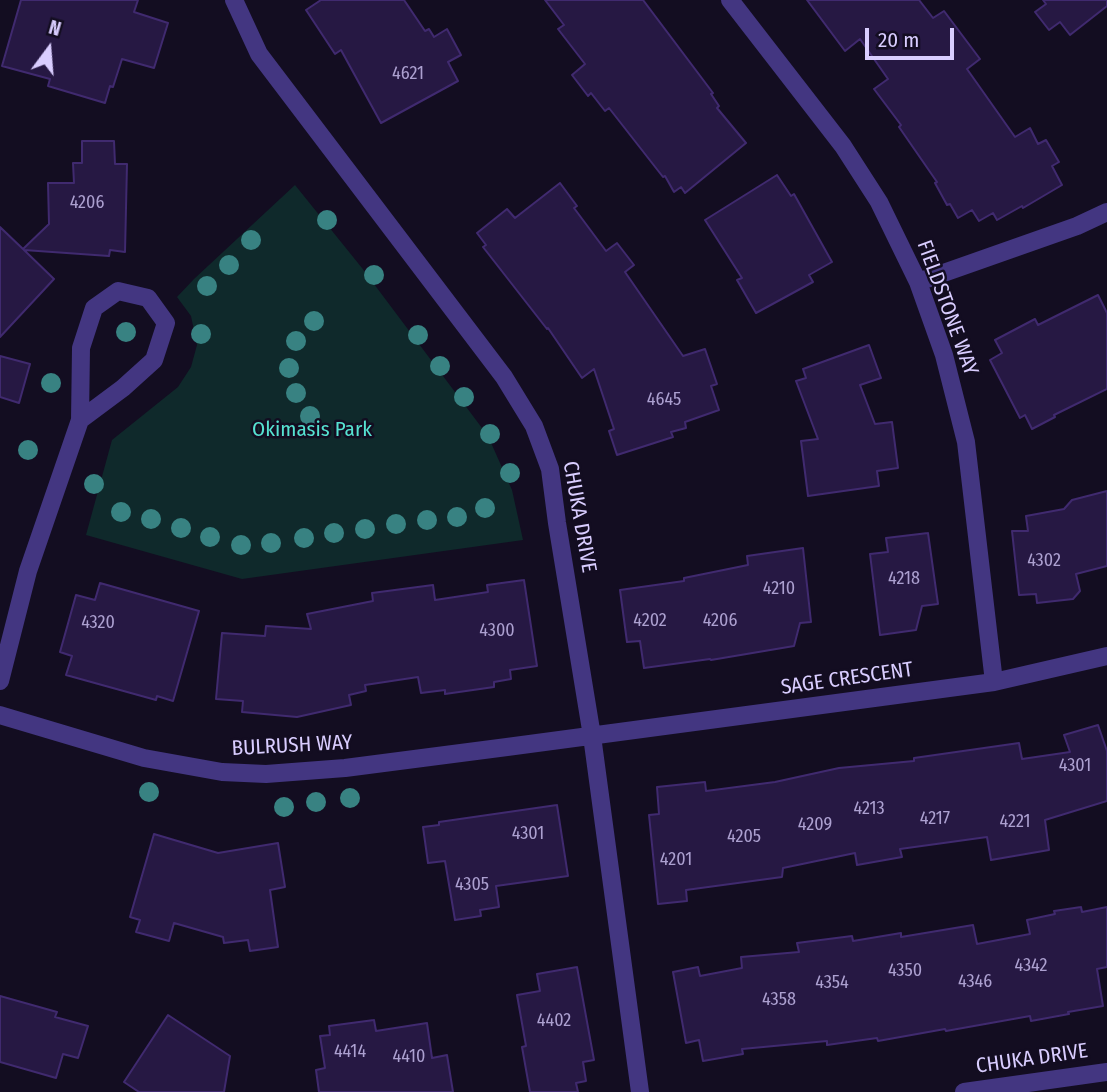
<!DOCTYPE html>
<html>
<head>
<meta charset="utf-8">
<style>
	body { margin:0 }
	#map { position:relative; width:1107px; height:1092px; overflow:hidden; background:#130d21; font-family:"Fira Sans Condensed",sans-serif }
	canvas { display:block }
	.north { position:absolute; left:14px; top:14px; width:70px; height:70px; -webkit-text-stroke:5px #130d21; paint-order:stroke; rotate:16deg; font-size:19px; font-weight:700; line-height:28px; text-align:center; color:#d9cdff }
	.north::after { content:''; display:block; margin:auto; width:24px; height:32px; background:#d9cdff; clip-path:polygon(50% 0,100% 100%,50% 72%,0 100%) }
	.scale { position:absolute; left:865px; top:28px; width:89px; height:32px; box-sizing:border-box; border:4px solid #d9cdff; border-top:0; padding-left:9px; font-size:21px; line-height:24px; white-space:nowrap; color:#d9cdff; -webkit-text-stroke:5px #130d21; paint-order:stroke }
</style>
</head>
<body>
<div id="map">
<canvas width="1107" height="1092"></canvas>
<div class="north">N</div>
<div class="scale">20 m</div>
</div>
<script>
const c = document.querySelector('canvas').getContext('2d');
c.lineJoin = 'round';
function fill(path, color) { c.fillStyle = color; c.fill(path, 'evenodd'); }
const poly = rows => new Path2D(rows.map(r => 'M' + r).join(''));
function strokePath(path, color, width, dash) { c.strokeStyle = color; c.lineWidth = width; c.lineCap = dash ? 'butt' : 'round'; c.setLineDash(dash || []); c.stroke(path); }
function write(font, color, halo, rows, align = 'center') {
  c.font = font + ' "Fira Sans Condensed",sans-serif'; c.lineWidth = 5; c.setLineDash([]); c.textBaseline = 'middle'; c.strokeStyle = halo; c.fillStyle = color; for (const [text, x, y, turn = 0] of rows) {
    c.save(); c.translate(x, y); c.rotate((+turn || 0) * Math.PI / 180); c.textAlign = isNaN(turn) ? turn : align; if (halo) c.strokeText(text, 0, 0); c.fillText(text, 0, 0); c.restore();
  }
}
fill(poly([
	[295,185,362,268,488,436,512,490,523,540,242,579,86,535,112,440,178,387,191,367,197,345,191,316,177,297,194,279]
]), '#0f292b');
const building = poly([
	[21,0,138,0,134,12,168,23,154,68,122,59,113,87,110,86,105,103,48,86,50,79,2,66,21,0],
	[321,0,404,0,425,31,429,29,434,37,447,29,461,55,448,62,458,81,381,123,341,50,335,54,306,10,321,0],
	[545,0,643,0,713,93,711,94,719,106,717,108,746,143,685,193,681,187,674,192,665,176,663,177,609,108,605,111,591,93,588,96,572,75,585,64,558,29,564,25,545,0],
	[807,0,919,0,933,18,944,11,980,59,967,69,1015,137,1030,128,1038,144,1046,140,1059,162,1052,166,1062,185,1023,208,1022,206,997,220,993,213,979,221,972,210,958,218,950,204,947,205,935,183,937,182,899,127,901,125,874,89,888,79,860,39,845,51,807,0],
	[1043,0,1107,0,1107,6,1070,35,1060,22,1049,30,1035,12,1046,4,1043,0],
	[82,141,114,141,115,164,127,164,125,252,110,250,109,256,24,250,54,279,0,337,0,227,23,249,49,224,48,183,74,183,73,163,82,163,82,141],
	[777,175,791,196,794,194,832,262,809,275,813,282,756,313,737,280,742,278,705,220,777,175],
	[560,183,577,206,574,208,606,251,617,243,634,265,625,272,683,356,705,349,717,384,711,386,719,410,685,422,686,428,671,432,673,437,617,455,609,431,614,429,594,369,582,378,548,328,547,329,483,247,486,245,477,233,507,209,515,218,560,183],
	[1098,295,1107,313,1107,389,1054,415,1055,417,1032,429,1025,415,1020,418,990,360,1002,353,995,340,1035,319,1038,325,1098,295],
	[869,345,881,378,860,385,875,424,892,422,898,468,877,471,879,486,808,496,801,441,818,439,796,381,806,378,803,369,869,345],
	[0,356,30,364,19,403,0,397,0,356],
	[1107,491,1107,566,1076,574,1080,591,1073,599,1037,603,1036,594,1019,595,1012,531,1028,531,1026,516,1064,509,1072,500,1107,491],
	[928,533,938,604,922,606,916,630,880,635,870,554,888,552,886,538,928,533],
	[803,548,811,622,800,623,794,646,711,660,710,659,644,668,640,641,627,642,620,590,684,581,684,578,748,565,747,556,803,548],
	[524,580,537,666,510,670,511,679,494,682,494,687,445,694,445,690,421,693,418,677,365,685,366,691,349,695,351,705,297,717,242,712,243,701,216,699,222,633,265,636,266,626,311,629,307,614,373,601,372,593,433,585,435,600,488,592,487,585,524,580],
	[100,583,199,611,173,701,157,696,156,700,66,675,72,656,60,652,76,595,95,600,100,583],
	[1098,725,1107,751,1107,801,1045,820,1049,850,991,860,987,837,900,849,902,857,857,865,855,853,783,868,782,877,686,890,687,901,658,904,649,815,659,814,657,787,705,782,706,791,775,782,839,768,914,761,914,758,1019,743,1022,759,1070,752,1064,735,1098,725],
	[557,805,568,876,496,886,499,907,480,910,481,916,455,920,445,861,428,863,423,827,439,825,439,822,557,805],
	[154,834,218,853,278,843,285,887,270,890,278,947,250,951,248,940,224,943,223,937,174,923,169,941,136,932,140,920,130,917,154,834],
	[1081,907,1082,912,1107,907,1107,967,1097,969,1103,1006,1068,1012,1069,1014,1031,1021,1030,1016,946,1031,945,1029,878,1041,877,1038,827,1045,827,1041,742,1049,743,1054,703,1061,699,1040,686,1043,673,972,698,967,700,976,742,968,741,957,799,952,797,943,852,936,853,941,901,933,901,937,973,925,977,944,1030,934,1027,920,1055,914,1054,911,1081,907],
	[577,967,594,1060,583,1062,586,1081,576,1083,578,1092,530,1092,522,1047,526,1046,517,995,540,991,537,974,577,967],
	[0,996,57,1012,55,1017,88,1026,78,1058,63,1054,56,1078,0,1062,0,996],
	[168,1015,230,1056,224,1092,139,1092,124,1082,168,1015],
	[374,1020,376,1031,427,1023,432,1058,447,1055,453,1092,319,1092,316,1070,325,1068,320,1036,330,1035,329,1026,374,1020]
]);
fill(building, '#261843');
strokePath(building, '#402a6f', 2);
strokePath(poly([
	[234,0,259,54,504,377,534,426,550,469,557,523,592,736,640,1092],
	[730,0,843,146,879,202,918,282,944,355,966,442,994,682],
	[918,282,1077,226,1107,212],
	[0,681,28,571,80,420,81,348,94,308,118,291,148,298,166,323,154,360,123,388,80,420],
	[0,715,144,758,222,772,266,774,345,768,507,747,994,682,1107,656]
]), '#433681', 18);
strokePath(poly([
	[964,1092,1107,1072]
]), '#433681', 18);
c.fillStyle = '#388282';
for (const [x, y] of [
	[327,220],
	[251,240],
	[229,265],
	[374,275],
	[207,286],
	[314,321],
	[126,332],
	[201,334],
	[418,335],
	[296,341],
	[440,366],
	[289,368],
	[51,383],
	[296,393],
	[464,397],
	[310,416],
	[490,434],
	[28,450],
	[510,473],
	[94,484],
	[485,508],
	[121,512],
	[457,517],
	[151,519],
	[427,520],
	[396,524],
	[181,528],
	[365,529],
	[334,533],
	[210,537],
	[304,538],
	[271,543],
	[241,545],
	[149,792],
	[350,798],
	[316,802],
	[284,807]
]) { c.beginPath(); c.arc(x, y, 10, 0, 2 * Math.PI); c.fill(); }
write('18px', '#aca0d0', null, [
	["4621",408,74],
	["4206",87,203],
	["4645",664,400],
	["4302",1044,561],
	["4218",904,579],
	["4210",779,589],
	["4202",650,621],
	["4206",720,621],
	["4320",98,623],
	["4300",497,631],
	["4301",1075,766],
	["4213",869,809],
	["4217",935,819],
	["4221",1015,822],
	["4209",815,825],
	["4301",528,834],
	["4205",744,837],
	["4201",676,860],
	["4305",472,885],
	["4342",1031,966],
	["4350",905,971],
	["4346",975,982],
	["4354",832,983],
	["4358",779,1000],
	["4402",554,1021],
	["4414",350,1052],
	["4410",409,1057]
]);
write('21px', '#d9cdff', '#130d21', [
	["FIELDSTONE WAY",947,308,70],
	["CHUKA DRIVE",579,517,80],
	["SAGE CRESCENT",847,679,-8],
	["BULRUSH WAY",292,746,-3],
	["CHUKA DRIVE",1032,1059,-8]
]);
write('21px', '#56e2d1', '#130d21', [
	["Okimasis Park",312,430]
]);
</script>
</body>
</html>
